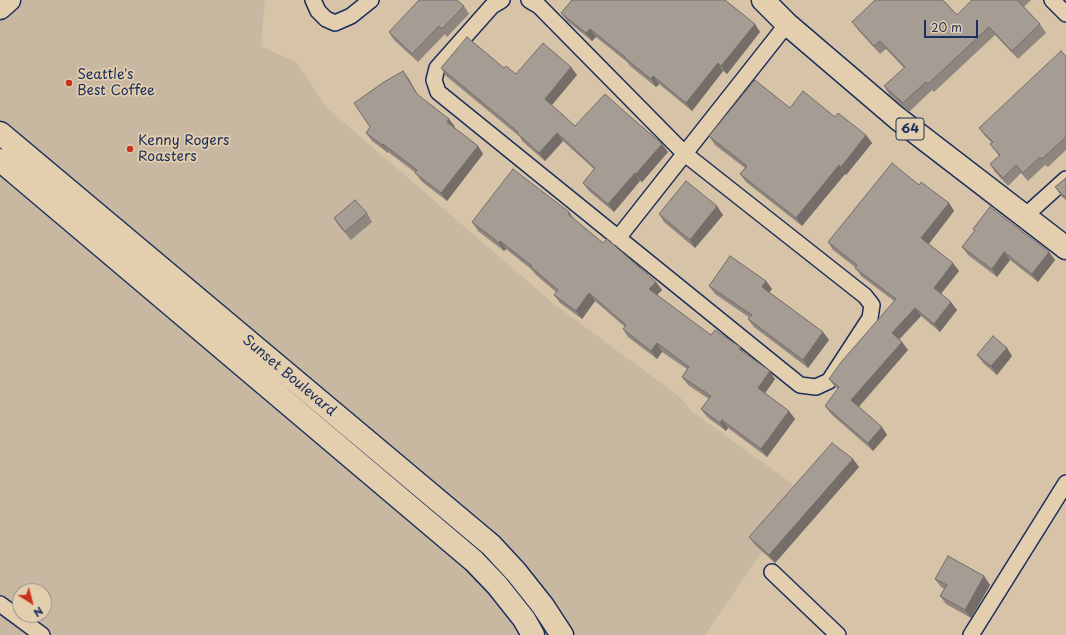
<!DOCTYPE html>
<html>
<head>
<meta charset="utf-8">
<style>
	body { margin:0 }
	#map { position:relative; width:1066px; height:635px; overflow:hidden; background:#d7c4a8; font-family:"Playpen Sans",sans-serif }
	canvas { display:block }
	.north { position:absolute; left:12px; top:583px; width:40px; height:40px; box-sizing:border-box; background:#e3cead; border:1px solid #938e8d; border-radius:50%; rotate:144deg; font-size:11px; font-weight:700; line-height:16px; text-align:center; color:#1b2f5e }
	.north::after { content:''; display:block; margin:auto; width:14px; height:18px; background:#c8321e; clip-path:polygon(50% 0,100% 100%,50% 72%,0 100%) }
	.scale { position:absolute; left:924px; top:20px; width:54px; height:18px; box-sizing:border-box; border:2px solid #1b2f5e; border-top:0; padding-left:5px; font-size:12px; line-height:14px; white-space:nowrap; color:#1b2f5e; -webkit-text-stroke:3px #e3cead; paint-order:stroke }
</style>
</head>
<body>
<div id="map">
<canvas width="1066" height="635"></canvas>
<div class="north">N</div>
<div class="scale">20 m</div>
</div>
<script>
const c = document.querySelector('canvas').getContext('2d');
c.lineJoin = 'round';
function fill(path, color) { c.fillStyle = color; c.fill(path, 'evenodd'); }
const poly = rows => new Path2D(rows.map(r => 'M' + r).join(''));
function strokePath(path, color, width, dash) { c.strokeStyle = color; c.lineWidth = width; c.lineCap = dash ? 'butt' : 'round'; c.setLineDash(dash || []); c.stroke(path); }
function write(font, color, halo, rows, align = 'center') {
  c.font = font + ' "Playpen Sans",sans-serif'; c.lineWidth = 3.5; c.setLineDash([]); c.textBaseline = 'middle'; c.strokeStyle = halo; c.fillStyle = color; for (const [text, x, y, turn = 0] of rows) {
    c.save(); c.translate(x, y); c.rotate((+turn || 0) * Math.PI / 180); c.textAlign = isNaN(turn) ? turn : align; if (halo) c.strokeText(text, 0, 0); c.fillText(text, 0, 0); c.restore();
  }
}
fill(poly([
	[0,0,265,0,261,46,297,63,326,107,554,304,680,397,690,410,794,485,753,543,763,550,705,635,0,635],
	[20,591,44,591,44,615,20,615]
]), '#c8b8a2');
const street = poly([
	[313,0,318,11,326,19,335,23,351,16,371,0],
	[502,0,492,6,437,68,434,80,438,92,800,385,816,387,829,381,870,318,872,305,865,296,685,154,539,6,529,0],
	[1052,0,1066,14],
	[1025,216,1066,179],
	[618,238,787,24],
	[772,572,838,635],
	[0,604,42,635],
	[971,635,1066,483]
]);
const secondary = poly([
	[0,8,9,0],
	[0,133,491,545,516,572,543,606,562,635],
	[0,160,474,561,497,585,524,619,533,635]
]);
const primary = poly([
	[763,0,787,24,897,118,1066,248]
]);
strokePath(street, '#1b2f5e', 18);
strokePath(secondary, '#1b2f5e', 25);
strokePath(primary, '#1b2f5e', 25);
strokePath(street, '#e3cead', 15);
strokePath(secondary, '#e3cead', 22);
strokePath(primary, '#e3cead', 22);
fill(poly([
	[972,0,1031,0,1024,7,1040,24,1046,33,1018,59,995,35,934,92,932,90,909,112,889,94,884,86,904,68,886,49,880,54,858,30,852,22,957,15],
	[464,6,469,14,447,37,445,34,418,62,394,40,389,32],
	[561,13,755,24,760,32,727,74,723,71,692,111,659,84,656,87,630,66,627,62,596,37,592,41,567,21],
	[1066,56,1066,150,1048,167,1045,165,1028,181,1021,173,1008,186,995,172,990,164,999,156,990,144,992,143,985,136,979,128],
	[441,68,504,68,516,74,577,75,552,105,575,126,625,112,662,144,668,152,642,182,640,181,614,212,589,191,583,183,594,169,563,141,545,161,522,141,520,137,446,76],
	[403,71,418,95,449,119,455,127,454,128,478,146,483,154,447,201,421,181,416,173,388,152,388,153,372,141,366,133,370,127],
	[790,108,835,117,866,135,872,143,846,175,845,174,802,226,746,182,740,174,745,168,715,145,709,136],
	[1066,178,1066,200,1061,196,1055,187],
	[919,185,949,203,954,211,929,244,959,271,941,294,957,310,940,332,921,316,899,340,902,342,908,350,859,407,882,427,887,435,873,451,831,414,825,406,838,389,835,387,829,379,894,301,861,276,855,267,833,250,828,242],
	[367,213,372,222,351,240,339,226,334,218],
	[659,214,723,215,695,248,664,222],
	[575,220,603,243,656,282,662,290,657,295,711,335,744,353,775,379,765,393,789,411,795,419,767,457,728,428,726,431,707,417,701,409,709,399,688,385,682,377,687,369,662,352,657,359,628,337,623,329,625,327,595,301,582,319,560,303,554,295,556,292,536,275,532,270,506,249,504,251,478,231,472,222],
	[973,229,1049,252,1055,260,1038,282,1010,260,997,277,968,255,962,247,975,231],
	[766,281,772,289,769,292,823,332,829,340,808,368,754,327,748,319,750,318,715,294,709,286],
	[1007,348,1012,356,997,375,983,363,977,355],
	[853,459,859,467,775,563,755,545,749,537],
	[984,576,990,585,971,618,946,604,940,596,944,589,941,587,935,579]
]), '#8e867f');
fill(poly([
	[755,24,760,32,727,74,721,66],
	[590,29,596,37,592,41,586,33],
	[718,63,723,71,692,111,686,103],
	[571,67,577,75,550,107,545,99],
	[403,71,409,79,422,102,417,94],
	[653,76,659,84,656,87,651,79],
	[449,119,455,127,452,130,447,122],
	[557,133,563,141,545,161,539,153],
	[866,135,872,143,846,175,841,167],
	[383,144,388,152,388,153,382,145],
	[662,144,668,152,642,182,636,174],
	[478,146,483,154,447,201,441,193],
	[839,165,845,174,802,226,796,218],
	[635,173,640,181,614,212,608,204],
	[949,203,954,211,927,246,921,238],
	[717,206,723,215,695,248,690,240],
	[569,212,575,220,568,214],
	[500,241,506,249,504,251,499,243],
	[1004,252,1010,260,997,277,992,269],
	[1049,252,1055,260,1038,282,1032,274],
	[953,263,959,271,939,296,934,288],
	[766,281,772,289,767,295,762,287],
	[656,282,662,290,655,297,649,289],
	[589,293,595,301,582,319,576,311],
	[951,302,957,310,940,332,934,324],
	[915,308,921,316,897,341,892,333],
	[823,332,829,340,808,368,803,360],
	[902,342,908,350,857,408,851,400],
	[657,343,662,352,657,359,651,351],
	[740,347,746,355,739,349],
	[1007,348,1012,356,997,375,991,366],
	[770,371,775,379,763,396,758,388],
	[789,411,795,419,767,457,761,449],
	[722,420,728,428,726,431,720,423],
	[882,427,887,435,873,451,868,443],
	[853,459,859,467,775,563,769,555],
	[984,576,990,585,971,618,965,610]
]), '#746d68');
const building = poly([
	[419,0,457,0,464,6,442,29,439,26,412,54,389,32,419,0],
	[572,0,725,0,755,24,721,66,718,63,686,103,653,76,651,79,624,57,625,57,590,29,586,33,561,13,572,0],
	[875,0,943,0,957,15,972,0,1017,0,1040,24,1012,51,989,27,928,84,926,82,903,103,884,86,905,67,880,41,874,46,852,22,875,0],
	[467,37,504,68,506,66,516,74,543,43,571,67,545,99,575,126,605,94,625,112,662,144,636,174,635,173,608,204,583,183,595,168,557,133,539,153,517,133,518,132,441,68,467,37],
	[1061,51,1066,56,1066,137,1042,159,1040,157,1023,173,1016,165,1003,178,990,164,1000,155,990,144,993,142,979,128,1061,51],
	[403,71,417,94,449,119,447,122,478,146,441,193,415,173,417,170,383,144,382,145,366,133,370,127,354,103,384,82,403,71],
	[755,80,790,108,803,91,835,117,838,113,866,135,841,167,839,165,796,218,740,174,747,166,709,136,755,80],
	[892,163,919,185,921,182,949,203,921,238,953,263,934,288,951,302,934,324,915,308,892,333,902,342,851,400,882,427,868,443,825,406,839,387,829,379,842,361,896,299,855,268,857,265,828,242,892,163],
	[513,169,569,212,568,214,603,243,607,239,656,282,649,289,711,335,715,330,740,347,739,349,770,371,758,388,789,411,761,449,722,420,720,423,701,409,711,396,682,377,689,367,657,343,651,351,623,329,626,325,589,293,576,311,554,295,558,290,531,267,532,266,500,241,499,243,472,222,513,169],
	[1066,178,1066,198,1055,187,1066,178],
	[686,181,717,206,690,240,659,214,686,181],
	[355,200,367,213,345,232,334,218,355,200],
	[990,207,1049,252,1032,274,1004,252,992,269,962,247,975,230,973,229,990,207],
	[730,256,766,281,762,287,823,332,803,360,748,319,752,315,709,286,730,256],
	[993,336,1007,348,991,366,977,355,993,336],
	[832,443,853,459,769,555,749,537,832,443],
	[948,556,984,576,965,610,940,596,947,585,935,579,948,556]
]);
fill(building, '#a59c94');
strokePath(building, '#746d68', 1);
for (const [x, y, r, color] of [
	[69,83,4,"#c8321e"],
	[130,149,4,"#c8321e"]
]) { const dot = new Path2D(); dot.arc(x, y, r, 0, 2 * Math.PI); c.fillStyle = color; c.fill(dot); strokePath(dot, '#e3cead', 1.5); }
for (const [x, y, w] of [
	[910,129,28]
]) { const box = new Path2D(); box.roundRect(x - w / 2, y - 11, w, 22, 3); c.fillStyle = '#e3cead'; c.fill(box); strokePath(box, '#1b2f5e', 1); }
write('bold 13px', '#1b2f5e', null, [
	["64",910,129]
]);
write('14px', '#1b2f5e', '#e3cead', [
	["Seattle's",77,75],
	["Best Coffee",77,91],
	["Kenny Rogers",138,141],
	["Roasters",138,157]
], 'left');
write('14px', '#1b2f5e', '#e3cead', [
	["Sunset Boulevard",289,376,40]
]);
</script>
</body>
</html>
